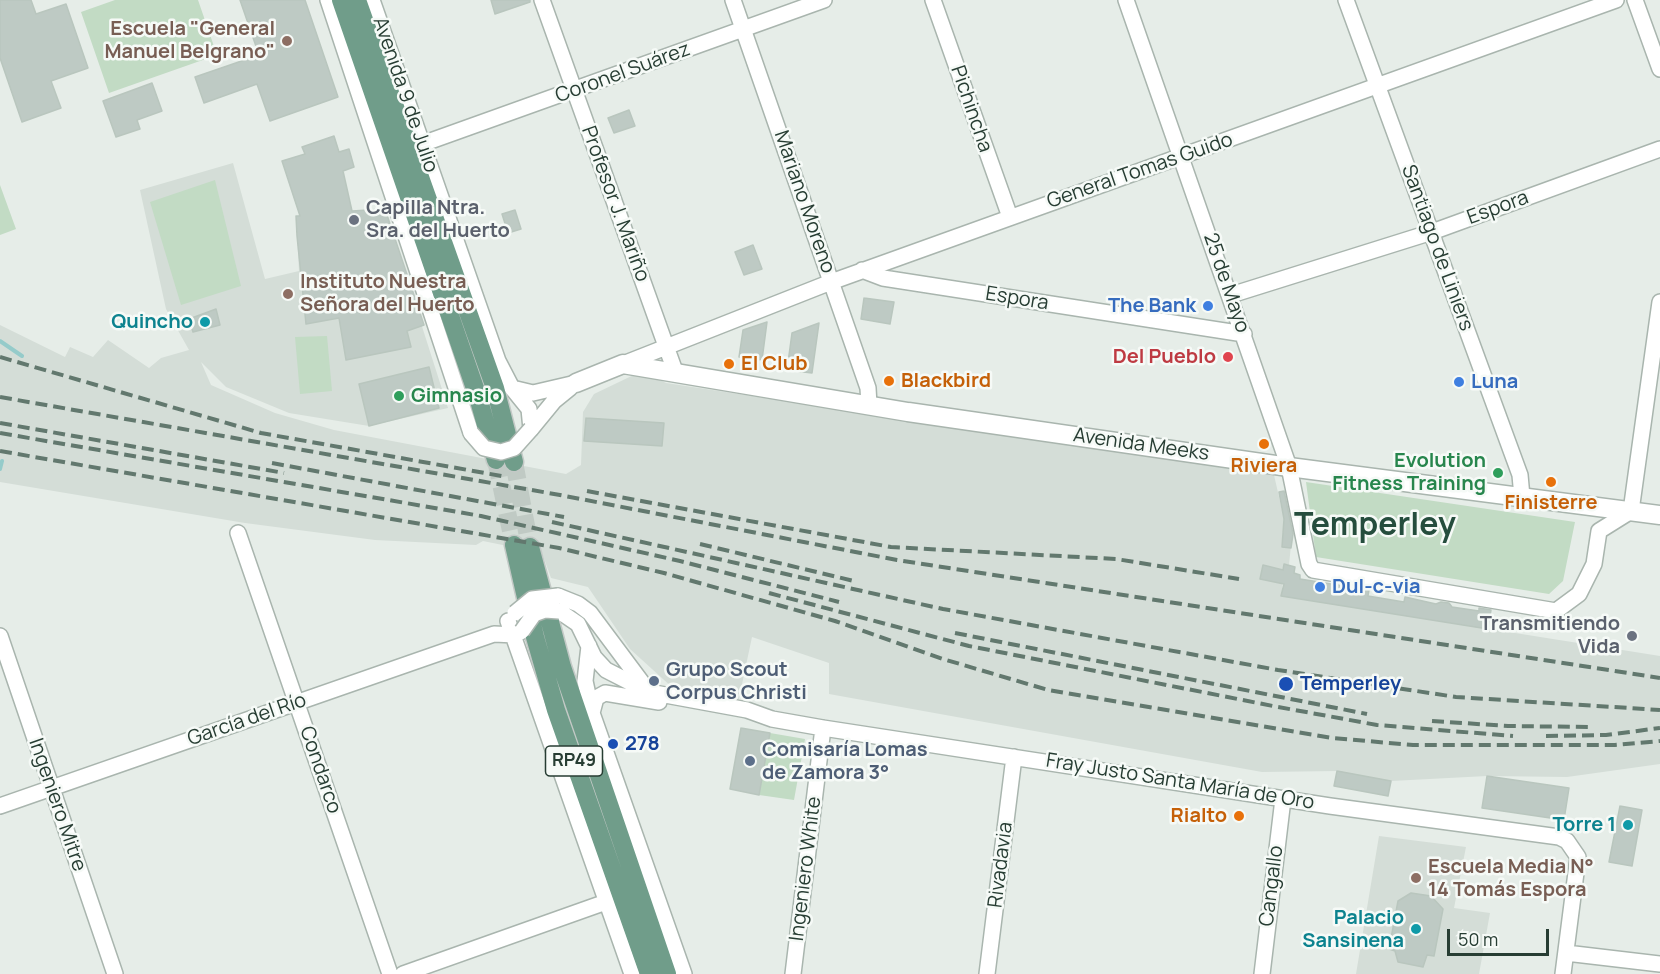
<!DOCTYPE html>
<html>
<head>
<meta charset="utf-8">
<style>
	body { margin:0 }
	#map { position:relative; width:1660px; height:974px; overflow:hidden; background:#e6ede8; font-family:Manrope,sans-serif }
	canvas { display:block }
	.scale { position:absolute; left:1447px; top:929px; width:102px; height:27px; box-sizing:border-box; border:3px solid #273d33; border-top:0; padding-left:8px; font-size:18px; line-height:21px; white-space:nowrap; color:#273d33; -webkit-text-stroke:4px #f6faf7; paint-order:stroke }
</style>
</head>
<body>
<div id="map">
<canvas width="1660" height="974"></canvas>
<div class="scale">50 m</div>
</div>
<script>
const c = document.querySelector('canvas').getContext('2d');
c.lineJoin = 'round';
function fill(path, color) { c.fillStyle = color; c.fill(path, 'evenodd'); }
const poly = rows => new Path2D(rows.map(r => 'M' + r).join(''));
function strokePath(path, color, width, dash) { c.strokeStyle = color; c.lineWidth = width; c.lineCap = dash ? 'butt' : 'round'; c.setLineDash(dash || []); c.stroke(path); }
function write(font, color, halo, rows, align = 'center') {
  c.font = font + ' Manrope,sans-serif'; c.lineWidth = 5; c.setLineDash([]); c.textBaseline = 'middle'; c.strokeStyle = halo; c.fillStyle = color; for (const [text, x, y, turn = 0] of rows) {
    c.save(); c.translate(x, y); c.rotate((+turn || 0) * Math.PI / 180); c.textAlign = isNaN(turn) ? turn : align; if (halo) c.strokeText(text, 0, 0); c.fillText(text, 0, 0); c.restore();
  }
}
fill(poly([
	[233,163,265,279,299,271,296,216,319,213,390,226,448,408,369,426,289,413,226,387,201,362,211,385,275,413,334,430,566,474,581,465,583,412,594,394,642,371,666,383,1274,475,1284,519,1282,544,1291,545,1289,565,1284,564,1283,570,1282,596,1660,656,1660,764,1567,777,1487,776,1391,781,1337,771,1262,772,829,694,829,663,752,637,738,703,674,689,630,649,588,587,551,578,542,553,483,541,476,545,375,540,245,523,0,482,0,325,65,357,70,347,93,357,108,340,149,368,161,358,189,350,166,309,140,190],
	[1379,836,1466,847,1454,908,1490,913,1479,974,1356,974]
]), '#d4ddd7');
fill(poly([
	[115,0,198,0,217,55,109,93,81,12],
	[215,180,241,286,181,305,150,202],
	[0,185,16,229,0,235],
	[327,336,332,391,300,394,295,337],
	[1306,482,1575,522,1563,581,1549,594,1316,557],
	[770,733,805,739,794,800,759,795]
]), '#c2dbc4');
strokePath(poly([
	[0,341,22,356],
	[0,469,2,461]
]), '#95cbca', 4);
const building = poly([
	[0,0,31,0,36,14,66,4,88,68,51,81,61,108,22,122,0,58,0,0],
	[240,0,305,0,338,97,270,121,257,84,204,103,195,77,259,55,240,0],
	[491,0,530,0,530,2,495,14,491,0],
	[152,83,162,111,137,120,140,129,116,137,103,101,152,83],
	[629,110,635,126,614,133,608,118,629,110],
	[334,136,339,152,349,149,354,167,343,171,352,211,385,209,424,325,407,331,411,347,346,360,339,318,306,324,297,236,296,216,300,216,282,161,305,154,302,147,334,136],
	[515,210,521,229,508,233,502,214,515,210],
	[753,245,762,269,744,275,735,252,753,245],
	[864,298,894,302,890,324,861,319,864,298],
	[216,309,220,325,193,332,189,319,216,309],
	[767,322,762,360,739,357,743,330,767,322],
	[819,323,812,373,787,370,792,333,819,323],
	[429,367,439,408,369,426,359,384,429,367],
	[586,418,664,423,662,446,584,441,586,418],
	[1284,491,1293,534,1291,548,1282,547,1284,519,1279,492,1284,491],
	[1284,564,1295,567,1294,573,1300,575,1300,579,1369,590,1368,596,1404,602,1405,597,1436,604,1441,602,1449,603,1452,607,1479,611,1479,608,1491,610,1488,629,1281,596,1284,584,1260,579,1263,565,1283,570,1284,564],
	[741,728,770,733,759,795,730,789,741,728],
	[1337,771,1391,781,1388,796,1334,786,1337,771],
	[1487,776,1569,788,1564,820,1482,808,1487,776],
	[1620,806,1642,810,1632,866,1609,862,1620,806],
	[1411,893,1431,896,1443,909,1434,956,1427,955,1423,967,1398,962,1395,951,1389,949,1398,901,1411,893]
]);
fill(building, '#becac4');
strokePath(building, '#b9c6be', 1.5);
strokePath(poly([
	[496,460,514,545],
	[514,462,530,547]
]), '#c0cac4', 18, [18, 9]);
const minor = poly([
	[328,0,471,433],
	[372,0,498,361,512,388,529,409,531,429],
	[542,0,676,374],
	[733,0,868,388,869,405],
	[933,0,1010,217],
	[1126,0,1289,467,1309,564,1313,570,1556,611,1579,594,1594,564,1599,531,1631,511,1660,302],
	[1346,0,1520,475,1522,497],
	[1635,0,1660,69],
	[422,144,824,0],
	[862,270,883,278,1244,334],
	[1231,295,1432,232,1660,149],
	[623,364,831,282,1616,0],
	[512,388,533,393,576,383],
	[531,429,554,401,570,388],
	[238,533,390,974],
	[558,596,578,604,590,613,649,692,747,710,772,719,823,728,1330,806,1559,837,1567,841,1578,857,1563,974],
	[559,611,578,624,594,657,606,670,649,692],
	[508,621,632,974],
	[0,636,115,974],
	[589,646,585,681,592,713,684,974],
	[592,713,596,698,605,693,659,702],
	[0,806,494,634,515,635,522,631],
	[1566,953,1660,964],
	[403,974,606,902],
	[793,974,823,728],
	[987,974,1014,757],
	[1262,974,1283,799]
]);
const tertiary = poly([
	[576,383,623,364,908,412,1289,467,1660,515]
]);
const primary = poly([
	[341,0,478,397,496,460],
	[357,0,495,388,514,462],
	[514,545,535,637,556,710,649,974],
	[530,547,562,667,667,974]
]);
strokePath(minor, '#a9b5ae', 18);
strokePath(tertiary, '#a9b5ae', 21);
strokePath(primary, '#c3c9c6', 21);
strokePath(minor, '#fff', 15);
strokePath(tertiary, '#fff', 18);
strokePath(primary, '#709d8a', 18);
strokePath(poly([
	[0,357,261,433,507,477],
	[0,397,560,495,897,560,1660,678],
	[0,423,284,473],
	[0,433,481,516,680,561,839,602],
	[0,451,559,548,664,573,835,621,943,659,1048,690,1332,738,1413,745,1615,745,1660,741],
	[272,463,564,517],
	[587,491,891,547,1116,559,1239,579],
	[552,522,943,609,1278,670,1456,697,1660,710],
	[700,544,854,581],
	[769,593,969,646,1273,706,1377,725,1513,736],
	[955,633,1367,714],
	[1432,721,1508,726,1588,727],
	[1546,736,1606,735,1660,728]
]), '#62786e', 4, [12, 6]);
const minorBridge = poly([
	[471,433,484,448,501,452,514,448,531,429],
	[515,613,532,599,558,596],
	[522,631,534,614,545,610,559,611]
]);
strokePath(minorBridge, '#a9b5ae', 18, []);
strokePath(minorBridge, '#fff', 15);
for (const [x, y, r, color] of [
	[287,41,6,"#8d6e63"],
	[354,220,6,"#6b7280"],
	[288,294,6,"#8d6e63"],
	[1208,306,6,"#3f7fe0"],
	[205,322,6,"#0f9aa8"],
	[1228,357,6,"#e0444e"],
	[729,364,6,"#e8710a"],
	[889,381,6,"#e8710a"],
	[1459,382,6,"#3f7fe0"],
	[399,396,6,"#2e9e5b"],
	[1264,444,6,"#e8710a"],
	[1498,473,6,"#2e9e5b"],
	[1551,482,6,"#e8710a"],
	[1320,587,6,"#3f7fe0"],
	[1632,636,6,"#6b7280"],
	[654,681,6,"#5c6f8a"],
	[1286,684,8,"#1a4fb4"],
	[613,744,6,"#1a4fb4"],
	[750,761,6,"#5c6f8a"],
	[1239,816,6,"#e8710a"],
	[1628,825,6,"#0f9aa8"],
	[1416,878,6,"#8d6e63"],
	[1416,929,6,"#0f9aa8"]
]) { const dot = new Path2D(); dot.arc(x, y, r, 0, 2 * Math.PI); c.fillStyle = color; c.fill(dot); strokePath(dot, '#f6faf7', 2); }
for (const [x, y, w] of [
	[574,761,57]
]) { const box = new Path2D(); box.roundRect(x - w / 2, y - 15, w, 30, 4.5); c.fillStyle = '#f6faf7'; c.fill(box); strokePath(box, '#273d33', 1.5); }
write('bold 18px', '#273d33', null, [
	["RP49",574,761]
]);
write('bold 20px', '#785e54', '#f6faf7', [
	["Escuela \"General",275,29,"right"],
	["Manuel Belgrano\"",275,52,"right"],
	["Instituto Nuestra",300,282],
	["Señora del Huerto",300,305],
	["Escuela Media N°",1428,867],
	["14 Tomás Espora",1428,890]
], 'left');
write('20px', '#273d33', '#f6faf7', [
	["Coronel Suárez",623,73,-20],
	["Avenida 9 de Julio",405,95,71],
	["Pichincha",971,109,71],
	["General Tomas Guido",1140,171,-19],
	["Mariano Moreno",804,202,71],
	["Profesor J. Mariño",615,204,70],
	["Espora",1498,208,-20],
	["Santiago de Liniers",1437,248,70],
	["25 de Mayo",1226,283,71],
	["Espora",1017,299,9],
	["Avenida Meeks",1141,445,8],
	["García del Río",247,720,-19],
	["Condarco",320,770,71],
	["Fray Justo Santa María de Oro",1180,782,9],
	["Ingeniero Mitre",57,805,71],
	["Rivadavia",1001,865,-83],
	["Ingeniero White",806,869,-83],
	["Cangallo",1272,886,-83]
]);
write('bold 20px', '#5b616d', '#f6faf7', [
	["Capilla Ntra.",366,208],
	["Sra. del Huerto",366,231],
	["Transmitiendo",1620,624,"right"],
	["Vida",1620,647,"right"]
], 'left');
write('bold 20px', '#366cbe', '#f6faf7', [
	["The Bank",1196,306,"right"],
	["Luna",1471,382],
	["Dul-c-via",1332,587]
], 'left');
write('bold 20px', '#0d838f', '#f6faf7', [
	["Quincho",193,322],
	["Torre 1",1616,825],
	["Palacio",1404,918],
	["Sansinena",1404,941]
], 'right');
write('bold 20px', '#be3a42', '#f6faf7', [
	["Del Pueblo",1216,357]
], 'right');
write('bold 20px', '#c56008', '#f6faf7', [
	["El Club",741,364],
	["Blackbird",901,381],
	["Riviera",1264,466,"center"],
	["Finisterre",1551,503,"center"],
	["Rialto",1227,816,"right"]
], 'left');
write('bold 20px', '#27864d', '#f6faf7', [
	["Gimnasio",411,396],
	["Evolution",1486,461,"right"],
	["Fitness Training",1486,484,"right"]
], 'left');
write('bold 20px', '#4e5e75', '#f6faf7', [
	["Grupo Scout",666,670],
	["Corpus Christi",666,693],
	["Comisaría Lomas",762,750],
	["de Zamora 3°",762,773]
], 'left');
write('bold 20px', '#164399', '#f6faf7', [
	["Temperley",1300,684],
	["278",625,744]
], 'left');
write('bold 32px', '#254d3d', '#f6faf7', [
	["Temperley",1375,526]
]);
</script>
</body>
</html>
